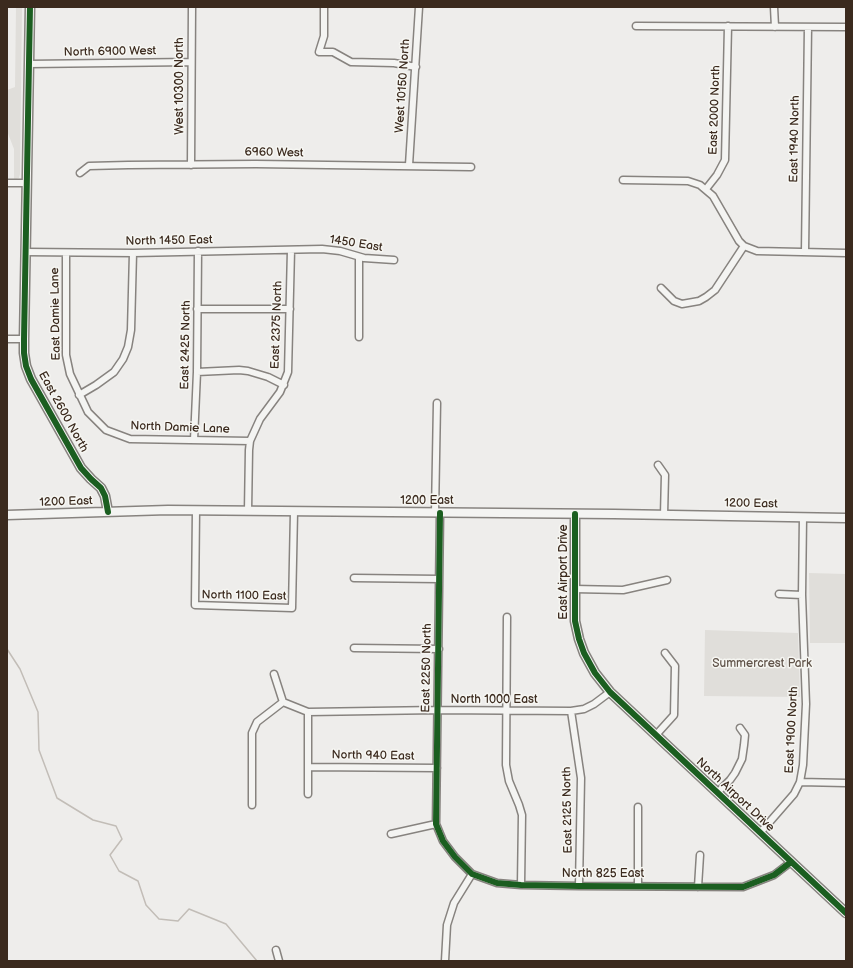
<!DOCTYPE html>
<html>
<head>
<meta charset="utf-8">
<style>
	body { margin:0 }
	#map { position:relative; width:853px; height:968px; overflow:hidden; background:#eeedeb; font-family:"Balsamiq Sans",sans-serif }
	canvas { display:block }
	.frame { position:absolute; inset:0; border:8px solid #3b2a1e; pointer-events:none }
</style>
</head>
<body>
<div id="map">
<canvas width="853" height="968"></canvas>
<div class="frame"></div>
</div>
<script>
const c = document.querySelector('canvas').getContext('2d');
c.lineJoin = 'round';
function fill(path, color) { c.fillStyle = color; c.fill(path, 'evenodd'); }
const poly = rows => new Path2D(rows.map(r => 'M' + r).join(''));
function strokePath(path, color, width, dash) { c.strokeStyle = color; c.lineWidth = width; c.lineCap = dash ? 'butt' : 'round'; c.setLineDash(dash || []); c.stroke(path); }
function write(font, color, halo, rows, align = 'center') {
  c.font = font + ' "Balsamiq Sans",sans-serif'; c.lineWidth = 3; c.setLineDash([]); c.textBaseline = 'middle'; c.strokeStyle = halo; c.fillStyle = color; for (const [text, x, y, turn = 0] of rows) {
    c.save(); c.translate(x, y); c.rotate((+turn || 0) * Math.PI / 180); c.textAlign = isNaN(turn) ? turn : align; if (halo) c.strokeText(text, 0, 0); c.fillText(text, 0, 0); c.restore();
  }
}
fill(poly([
	[16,7,22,7,20,174,19,178,14,180,14,149,7,131,7,90,15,87],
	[809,573,846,574,846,643,810,643],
	[705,630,798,633,800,697,704,696]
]), '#e0deda');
strokePath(poly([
	[7,649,20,669,38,712,39,750,57,798,93,820,116,826,122,839,110,855,119,871,138,881,146,905,159,919,178,921,189,909,226,924,257,961]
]), '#c2bdb7', 1.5);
const street = poly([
	[324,7,324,36,319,52,333,52,351,62,394,63,416,67],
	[774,7,775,27],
	[636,26,846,27],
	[29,64,191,62],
	[191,165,192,7],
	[409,165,419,7],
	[80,173,89,166,128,165,256,164,471,167],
	[623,180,688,181,700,185,713,196,739,241,744,246,757,251,846,253],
	[7,183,27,183],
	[706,189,717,175,725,160,728,26],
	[26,252,133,253,322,249,340,251,364,258,394,260],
	[805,252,808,27],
	[66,253,66,355,70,374,88,412,106,430,130,439,250,441],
	[661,288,674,301,682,304,699,301,706,297,715,290,744,246],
	[197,309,290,309],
	[359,337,359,257],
	[7,339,24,339],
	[197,372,239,370,248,371,268,377,284,385],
	[79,395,96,385,114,372,123,359,128,347,131,330,133,253],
	[194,440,197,372,198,251],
	[658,465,665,475,664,515],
	[196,510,195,605,292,608,294,512],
	[248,511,249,450,250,441,260,419,280,392,288,372,291,250],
	[435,513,437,403],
	[440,513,436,824,443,841,455,857,472,874,497,883,521,885,579,886,743,887,774,875,791,862],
	[354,578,439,579],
	[574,589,623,590,667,580],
	[779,594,802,595],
	[507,617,506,765,509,781,519,805,522,815,521,885],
	[354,648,439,649],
	[274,674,283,702,308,712,438,710,571,711,584,709,594,704,610,692],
	[571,711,581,778,579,886],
	[308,712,308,794],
	[656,735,674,715,675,666,665,653],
	[309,767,437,768],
	[800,782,846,783],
	[717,793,730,780,735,773,742,759,744,745,745,735,740,728],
	[252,805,252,733,257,722,283,702],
	[760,833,794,794,800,782,803,765,806,704,802,595,803,517],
	[391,834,436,824],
	[638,885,638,807],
	[698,887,700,855],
	[276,950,279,961],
	[445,961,447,925,454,903,472,874]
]);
const secondary = poly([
	[30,7,24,339,24,353,26,366,31,379,81,468,91,479,101,488,105,496,108,512],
	[575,514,575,621,579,639,584,653,595,673,610,692,846,913],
	[7,515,168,510,614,514,846,518]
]);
strokePath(street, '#87837f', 9);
strokePath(secondary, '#87837f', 11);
strokePath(street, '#f4f4f2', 6);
strokePath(secondary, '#f4f4f2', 8);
strokePath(poly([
	[30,7,24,339,24,353,26,366,31,379,81,468,91,479,101,488,105,496,108,512],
	[440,513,436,824,443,841,455,857,472,874,497,883,521,885,579,886,743,887,774,875,791,862],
	[575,514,575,621,579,639,584,653,595,673,610,692,846,913]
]), '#1b5e20', 6);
write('12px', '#3b2a1e', '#f6f6f2', [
	["North 6900 West",110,52,-1],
	["West 10300 North",180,86,-90],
	["West 10150 North",403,86,-86],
	["East 2000 North",715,110,-88],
	["East 1940 North",795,139,-89],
	["6960 West",274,153,1],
	["North 1450 East",169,241,-1],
	["1450 East",356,244,9],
	["East Damie Lane",56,314,-91],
	["East 2375 North",277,325,-88],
	["East 2425 North",186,345,-89],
	["East 2600 North",63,412,61],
	["North Damie Lane",180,428,2],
	["1200 East",427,501],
	["1200 East",66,502,-2],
	["1200 East",751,504,1],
	["East Airport Drive",564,572,-90],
	["North 1100 East",244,596,1],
	["East 2250 North",427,668,-89],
	["North 1000 East",494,700],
	["East 1900 North",792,730,-87],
	["North 940 East",373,756,1],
	["North Airport Drive",735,795,43],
	["East 2125 North",568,810,-91],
	["North 825 East",603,874]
]);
write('12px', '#61544a', '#f6f6f2', [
	["Summercrest Park",762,664]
]);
</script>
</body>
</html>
